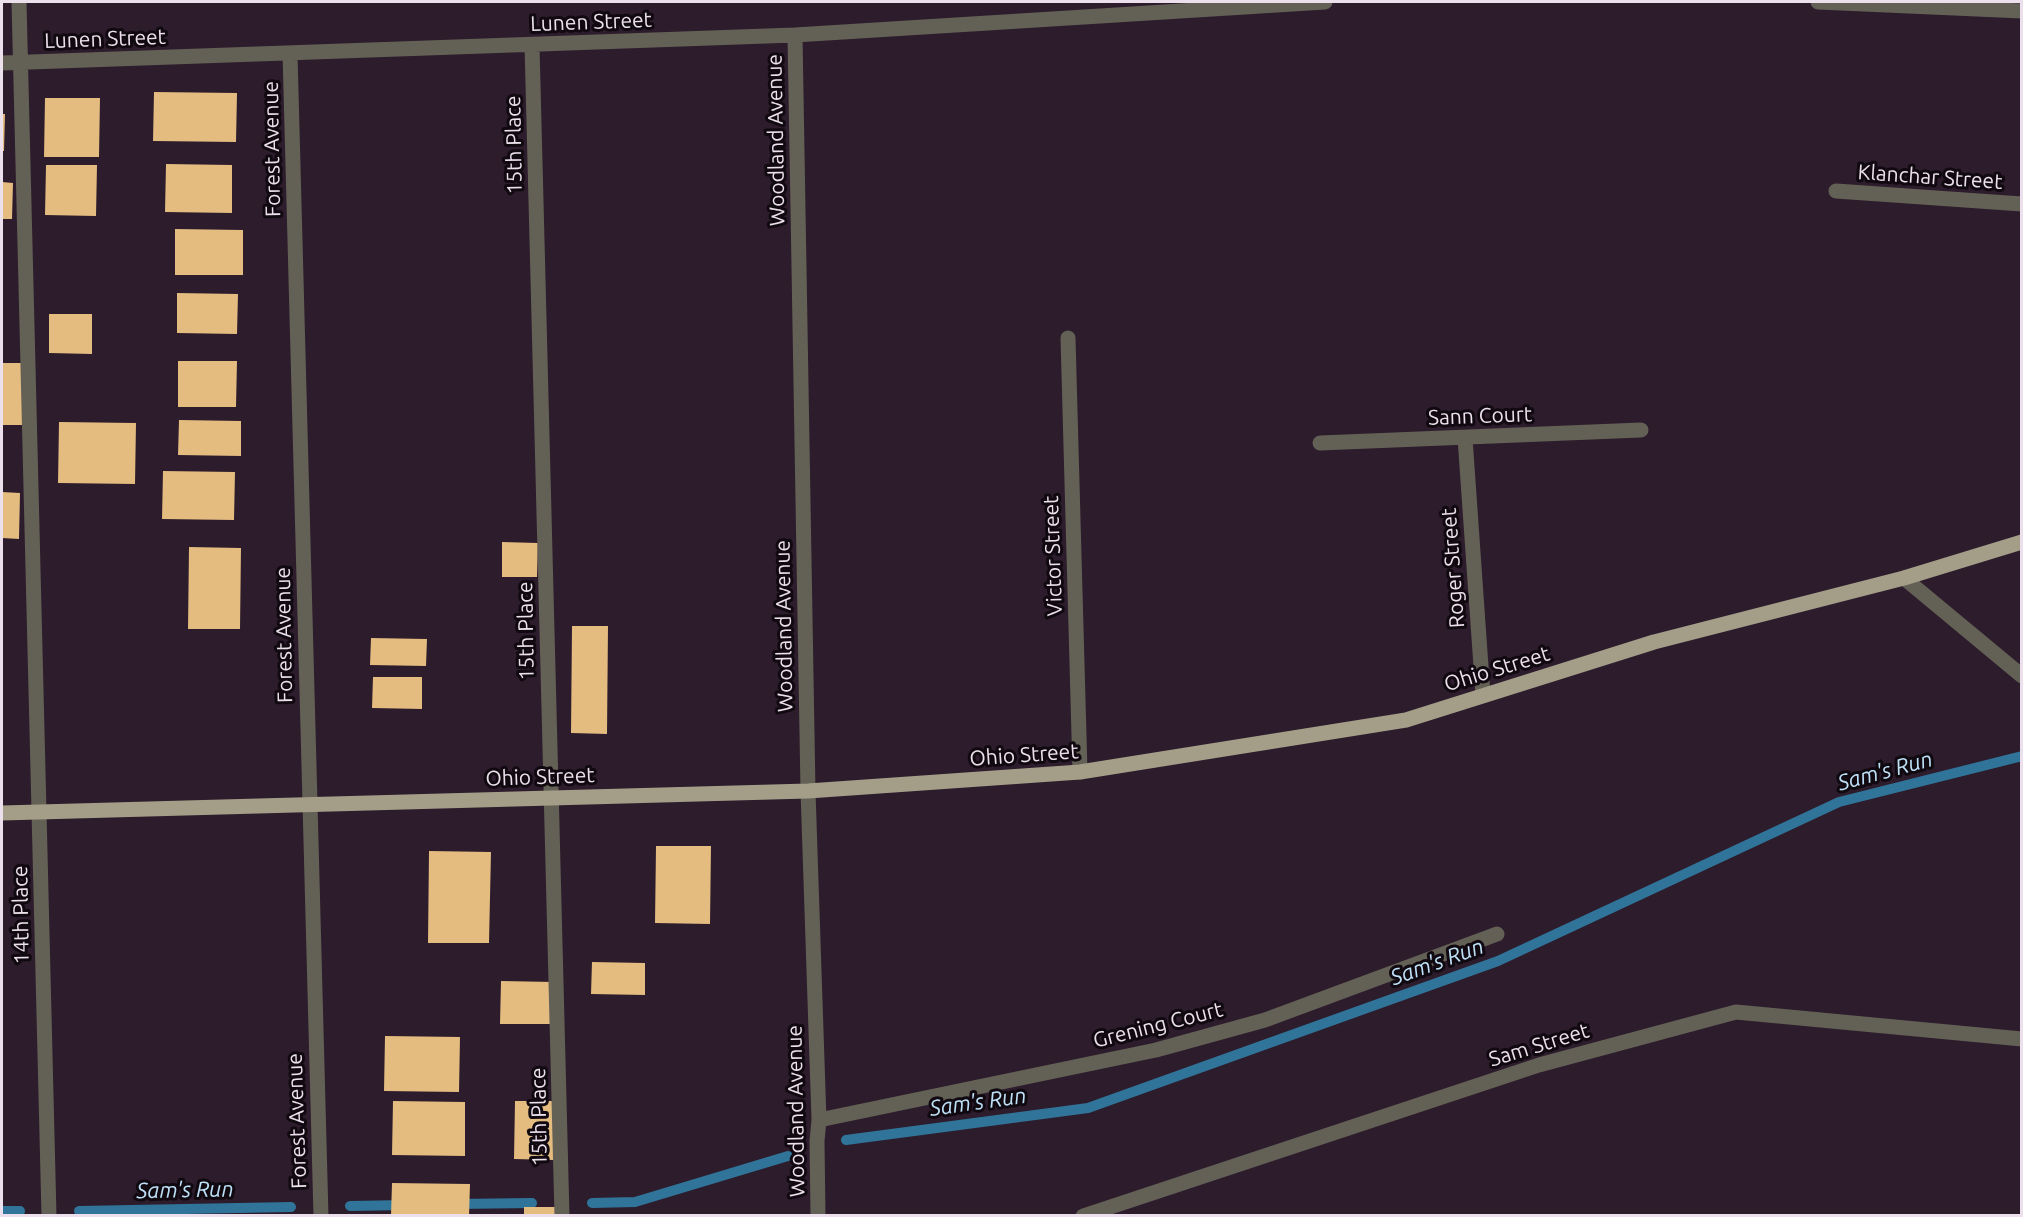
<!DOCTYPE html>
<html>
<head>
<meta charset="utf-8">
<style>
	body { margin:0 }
	#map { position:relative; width:2023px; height:1217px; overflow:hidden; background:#2c1c2c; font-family:Ubuntu,sans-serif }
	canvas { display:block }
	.frame { position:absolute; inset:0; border:3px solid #ebe0eb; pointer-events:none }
</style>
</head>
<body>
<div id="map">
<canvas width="2023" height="1217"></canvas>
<div class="frame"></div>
</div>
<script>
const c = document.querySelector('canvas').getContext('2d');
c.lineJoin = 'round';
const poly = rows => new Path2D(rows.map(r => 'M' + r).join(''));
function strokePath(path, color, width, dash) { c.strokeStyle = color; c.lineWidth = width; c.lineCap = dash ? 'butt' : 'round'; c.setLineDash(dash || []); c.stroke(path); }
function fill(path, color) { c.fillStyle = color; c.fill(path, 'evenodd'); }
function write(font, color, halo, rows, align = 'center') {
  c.font = font + ' Ubuntu,sans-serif'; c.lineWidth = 6; c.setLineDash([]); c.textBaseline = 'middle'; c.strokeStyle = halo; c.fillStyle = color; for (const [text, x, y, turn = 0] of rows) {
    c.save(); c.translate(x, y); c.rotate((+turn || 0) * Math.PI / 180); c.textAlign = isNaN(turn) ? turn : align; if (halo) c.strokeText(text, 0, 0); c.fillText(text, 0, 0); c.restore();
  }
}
strokePath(poly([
	[846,1140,1088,1108,1498,961,1839,802,2022,756],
	[592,1203,635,1202,788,1156],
	[457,1204,532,1203],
	[350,1206,406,1205],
	[2,1211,20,1211],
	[79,1211,291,1207]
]), '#317499', 10);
fill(poly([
	[154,92,237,93,236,142,153,141],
	[45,98,100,98,99,157,44,157],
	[2,114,5,114,4,151,2,151],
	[166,164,232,165,232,213,165,212],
	[46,165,97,165,96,216,45,215],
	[2,182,13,183,12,219,2,219],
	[175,229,243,230,243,275,175,275],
	[177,293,238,294,237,334,177,333],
	[49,314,92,314,92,354,49,353],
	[178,361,237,361,236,407,178,407],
	[2,363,25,363,24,425,2,425],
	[179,420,241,421,241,456,178,455],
	[59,422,136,423,135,484,58,483],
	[163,471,235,472,234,520,162,519],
	[2,492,20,493,19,539,2,538],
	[502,542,538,543,537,577,502,577],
	[189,547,241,548,240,629,188,629],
	[572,626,608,626,607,734,571,733],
	[371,638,427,639,426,666,370,665],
	[373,677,422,677,422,709,372,708],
	[656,846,711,846,710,924,655,923],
	[429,851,491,852,489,943,428,943],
	[592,962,645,963,645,995,591,994],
	[501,981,554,982,554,1024,500,1024],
	[385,1036,460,1037,459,1092,384,1091],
	[393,1101,465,1102,465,1156,392,1155],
	[515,1101,555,1101,554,1160,514,1159],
	[392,1183,470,1184,469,1216,391,1216],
	[524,1207,560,1207,560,1216,524,1216]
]), '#e4bc80');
strokePath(poly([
	[19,2,49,1216],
	[1818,2,2022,11],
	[795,35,808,791,819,1120,817,1141,818,1216],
	[532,45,562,1216],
	[290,53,321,1216],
	[2,63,795,35,1325,2],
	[1836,191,2022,204],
	[1068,338,1080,772],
	[1465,438,1483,695],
	[1320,443,1641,430],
	[1904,578,2022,676],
	[819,1120,1156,1050,1265,1020,1497,934],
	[1083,1216,1539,1065,1736,1012,2022,1039]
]), '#636055', 15);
strokePath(poly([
	[2,813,808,791,1080,772,1406,720,1654,642,1904,578,2022,542]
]), '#a49e88', 15);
write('21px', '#ebe0eb', '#100910', [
	["Lunen Street",591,22,-2],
	["Lunen Street",105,39,-2],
	["Woodland Avenue",776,140,-91],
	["15th Place",514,145,-91],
	["Forest Avenue",272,149,-91],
	["Klanchar Street",1930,177,4],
	["Sann Court",1480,416,-2],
	["Victor Street",1053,556,-92],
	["Roger Street",1453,568,-94],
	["Woodland Avenue",784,626,-91],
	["15th Place",526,631,-91],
	["Forest Avenue",284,635,-91],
	["Ohio Street",1497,669,-17],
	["Ohio Street",1024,755,-4],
	["Ohio Street",540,777,-2],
	["14th Place",21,915,-91],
	["Grening Court",1158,1025,-14],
	["Sam Street",1539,1045,-17],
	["Woodland Avenue",796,1111,-91],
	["15th Place",539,1117,-91],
	["Forest Avenue",297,1121,-92]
]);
write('italic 22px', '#bfe1f8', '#100910', [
	["Sam's Run",1885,771,-15],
	["Sam's Run",1437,962,-20],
	["Sam's Run",978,1102,-8],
	["Sam's Run",185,1190,-1]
]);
</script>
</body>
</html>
